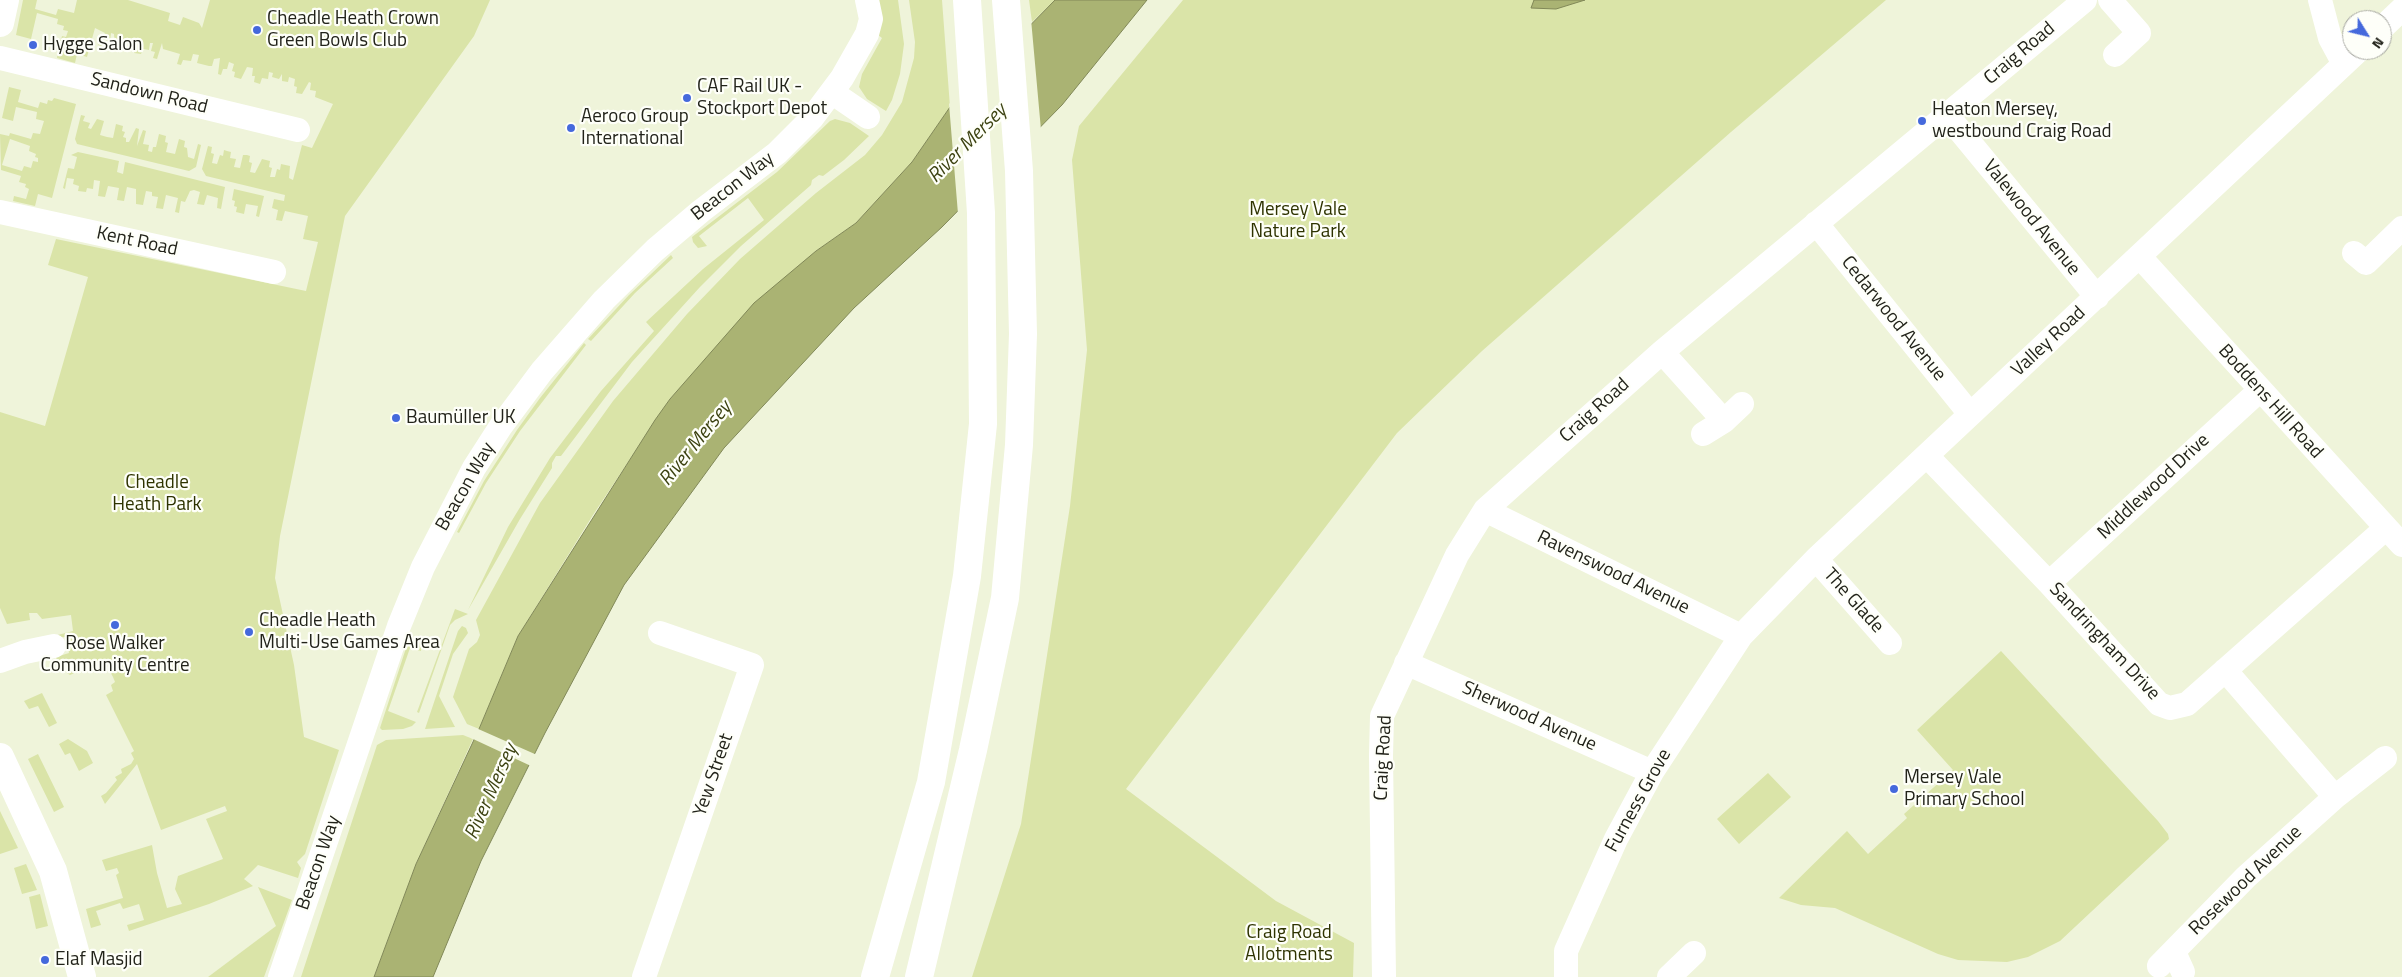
<!DOCTYPE html>
<html>
<head>
<meta charset="utf-8">
<style>
	body { margin:0 }
	#map { position:relative; width:2402px; height:977px; overflow:hidden; background:#eff4da; font-family:"Titillium Web",sans-serif }
	canvas { display:block }
	.north { position:absolute; left:2342px; top:10px; width:50px; height:50px; box-sizing:border-box; background:#fefff9; border:1px solid #a6a7a0; border-radius:50%; rotate:126deg; font-size:14px; font-weight:700; line-height:20px; text-align:center; color:#22231a }
	.north::after { content:''; display:block; margin:auto; width:18px; height:22px; background:#4569dc; clip-path:polygon(50% 0,100% 100%,50% 72%,0 100%) }
</style>
</head>
<body>
<div id="map">
<canvas width="2402" height="977"></canvas>
<div class="north">N</div>
</div>
<script>
const c = document.querySelector('canvas').getContext('2d');
c.lineJoin = 'round';
function fill(path, color) { c.fillStyle = color; c.fill(path, 'evenodd'); }
const poly = rows => new Path2D(rows.map(r => 'M' + r).join(''));
function strokePath(path, color, width, dash) { c.strokeStyle = color; c.lineWidth = width; c.lineCap = dash ? 'butt' : 'round'; c.setLineDash(dash || []); c.stroke(path); }
function write(font, color, halo, rows, align = 'center') {
  c.font = font + ' "Titillium Web",sans-serif'; c.lineWidth = 4.5; c.setLineDash([]); c.textBaseline = 'middle'; c.strokeStyle = halo; c.fillStyle = color; for (const [text, x, y, turn = 0] of rows) {
    c.save(); c.translate(x, y); c.rotate((+turn || 0) * Math.PI / 180); c.textAlign = isNaN(turn) ? turn : align; if (halo) c.strokeText(text, 0, 0); c.fillText(text, 0, 0); c.restore();
  }
}
fill(poly([
	[23,0,37,0,35,9,56,15,58,9,74,13,77,0,128,0,170,13,168,21,180,25,183,17,199,23,202,28,210,0,490,0,474,36,345,216,280,536,275,578,294,665,304,737,339,750,305,854,297,862,301,868,298,878,258,865,244,879,253,886,209,904,129,931,127,925,144,920,139,904,123,909,120,903,96,911,101,925,91,928,86,909,123,898,116,875,119,873,117,868,106,871,102,860,152,845,157,873,167,908,182,904,175,889,178,876,223,859,206,819,227,811,225,806,161,830,137,764,105,804,101,796,106,793,117,780,115,777,122,773,121,769,131,764,134,759,131,753,134,751,106,695,113,691,111,685,115,682,113,677,107,666,101,670,97,663,70,675,58,667,56,657,69,653,65,637,55,638,54,636,73,631,71,615,42,619,37,613,29,613,30,620,7,624,0,608,0,412,45,426,88,277,48,265,56,239,306,291,318,242,303,239,308,216,285,211,282,221,276,220,278,210,272,208,274,199,284,201,285,195,206,176,202,169,208,146,212,147,211,153,214,154,212,163,217,164,220,155,223,156,224,150,227,151,231,152,230,158,236,159,234,167,240,168,243,155,247,155,250,156,249,162,252,163,250,172,255,173,262,159,270,161,269,167,272,168,270,177,275,177,277,169,280,170,281,164,290,166,289,178,293,180,302,145,312,148,333,104,315,97,316,91,310,90,311,83,309,82,302,94,296,93,297,87,294,86,295,79,289,77,288,82,282,81,282,74,279,79,272,77,273,73,269,72,268,79,262,78,260,84,254,82,255,76,252,76,253,68,247,67,241,79,234,77,235,72,232,71,234,64,229,62,227,69,223,69,221,75,218,74,220,58,214,59,212,66,209,66,197,63,199,55,193,54,191,61,183,60,181,65,177,64,180,54,163,49,162,43,157,59,153,58,155,52,151,51,153,43,150,43,149,50,143,49,141,54,134,53,134,38,128,38,122,50,115,49,114,34,111,33,110,41,104,40,102,46,98,45,105,33,95,28,87,57,77,54,75,63,57,58,58,50,52,49,54,38,61,40,62,36,66,37,68,31,63,30,64,26,57,24,58,19,37,13,31,39,16,35],
	[877,0,898,0,904,44,900,74,892,100,886,111,867,99,859,87,862,74,882,38,878,35],
	[909,0,942,0,950,107,912,162,856,223,816,251,670,399,593,515,518,636,479,729,467,724,453,697,469,649,477,642,480,635,476,620,540,503,613,401,687,314,740,259,816,193,865,155,882,135,902,102,914,58,915,42],
	[1029,0,1055,0,1032,22],
	[1183,0,1886,0,1731,132,1482,351,1397,433,1126,789,1276,901,1354,943,1353,977,972,977,1021,824,1070,506,1087,350,1072,160,1079,126],
	[9,87,21,90,18,102,38,108,40,102,47,104,48,100,52,101,54,98,76,104,52,198,38,194,35,206,13,201,14,196,26,199,29,189,25,187,26,184,19,182,21,176,1,170,0,134,9,136,10,133,31,139,33,133,40,134,44,121,36,119,37,112,16,107,13,121,2,118],
	[10,139,30,146,29,151,36,154,35,157,38,158,38,162,33,161,31,168,24,166,22,171,2,165],
	[81,115,85,116,83,121,90,123,88,128,91,129,97,119,104,121,100,135,107,137,113,138,116,124,123,126,122,131,125,132,123,137,126,138,126,142,129,142,136,128,139,129,137,146,143,130,146,131,143,144,149,145,148,151,152,152,153,147,156,147,159,134,166,136,165,142,168,143,166,152,175,154,179,139,185,141,184,147,187,148,188,157,194,159,198,144,201,145,196,167,189,171,77,144,75,139],
	[835,119,850,123,869,136,844,160,823,176,819,175,812,180,811,185,741,246,700,287,632,362,561,456,556,456,552,463,552,468,520,519,468,610,508,527,550,458,601,391,654,331,646,322,703,269,764,220,748,198,699,236,707,246,698,248,693,242,692,237,777,172,830,121],
	[78,152,119,161,117,172,123,174,125,162,225,187,221,209,217,208,218,198,207,195,204,205,197,204,200,192,194,190,190,191,185,202,181,201,179,213,175,212,178,198,166,195,163,209,156,208,158,197,152,196,152,192,146,191,143,205,136,204,136,189,127,187,124,201,117,200,119,188,108,186,105,197,98,196,100,181,94,180,93,189,87,188,86,192,78,191,79,186,73,184,74,179,67,178,65,189,63,188,68,168,74,169,77,157,71,155],
	[234,189,264,196,259,217,256,216,258,206,246,204,244,214,236,212,237,207,234,206,235,201,232,200],
	[671,255,673,258,635,293,591,341,588,339,629,295],
	[584,343,586,345,520,431,486,483,459,533,457,532,484,481,517,430,540,398],
	[455,609,468,614,455,620,450,625,419,713,417,712],
	[462,626,466,628,468,633,453,654,439,696,455,727,425,729,458,631],
	[414,641,421,644,421,651,410,648,388,711,416,722,412,726,403,729,382,730,380,728,408,642],
	[2001,651,2158,821,2168,834,2169,839,2060,941,2028,957,2007,962,1958,960,1938,954,1835,908,1801,905,1779,898,1847,831,1868,854,1907,818,1904,814,1953,770,1917,730],
	[42,693,57,723,49,727,38,706,29,709,24,701],
	[463,735,473,739,416,864,374,977,301,977,377,745,386,740],
	[68,739,87,751,93,763,79,771,70,753,65,755,59,744],
	[38,754,64,807,54,812,28,759],
	[1768,773,1791,797,1739,844,1717,819],
	[0,811,18,848,0,854],
	[26,864,37,890,22,894,14,868],
	[258,887,292,900,264,977,208,977,276,926],
	[40,894,48,926,36,929,29,897]
]), '#dae4a8');
const water = poly([
	[1055,0,1147,0,1062,105,942,227,854,308,724,448,624,585,545,733,481,861,433,977,374,977,416,864,479,729,518,636,655,420,670,399,754,303,816,251,856,223,912,162,950,107,1055,0],
	[1534,0,1585,0,1556,9,1531,8,1534,0]
]);
fill(water, '#aab373');
strokePath(water, '#818858', 1);
fill(poly([
	[1031,19,1041,130,958,214,949,104],
	[476,728,537,755,531,766,471,738]
]), '#eff4da');
strokePath(poly([
	[2110,0,2139,33,2115,55],
	[2320,0,2330,38,2344,64],
	[2382,28,2402,9],
	[0,58,298,130],
	[833,93,868,117],
	[1947,115,2097,297],
	[0,212,274,272],
	[1816,223,1970,414],
	[2354,253,2366,263,2402,228],
	[2140,257,2402,545],
	[1662,352,1724,421],
	[1703,434,1724,421,1742,404],
	[1927,456,2049,583,2159,704,2170,708,2187,704,2385,529],
	[1485,510,1741,636],
	[1816,559,1890,643],
	[2049,583,2259,391],
	[0,661,25,652,54,646],
	[1406,663,1652,772],
	[2225,670,2335,797],
	[2174,952,2183,972],
	[2159,966,2246,877,2335,797,2385,758],
	[280,977,399,626,423,567,474,468,501,426,542,371,604,300,655,250,701,211,777,153,812,118,842,78,867,34,871,19,867,0],
	[644,977,752,665,660,633],
	[1384,977,1381,756,1382,716,1457,555,1485,510,1662,352,2085,0],
	[1566,977,1566,951,1616,839,1652,772,1741,636,1816,559,2359,50],
	[1669,977,1694,953]
]), '#fff', 24);
strokePath(poly([
	[0,23,5,0],
	[0,757,53,871,82,977]
]), '#fff', 28);
strokePath(poly([
	[875,977,931,782,967,576,983,424,981,213,967,0],
	[919,977,973,750,1005,598,1019,445,1023,334,1019,171,1006,0]
]), '#fff', 28);
for (const [x, y, r, color] of [
	[257,30,5,"#4569dc"],
	[33,45,5,"#4569dc"],
	[687,98,5,"#4569dc"],
	[1922,121,5,"#4569dc"],
	[571,128,5,"#4569dc"],
	[396,418,5,"#4569dc"],
	[115,625,5,"#4569dc"],
	[249,632,5,"#4569dc"],
	[1894,789,5,"#4569dc"],
	[45,960,5,"#4569dc"]
]) { const dot = new Path2D(); dot.arc(x, y, r, 0, 2 * Math.PI); c.fillStyle = color; c.fill(dot); strokePath(dot, '#fefff9', 2); }
write('19px', '#22231a', '#fefff9', [
	["Cheadle Heath Crown",267,19],
	["Green Bowls Club",267,41],
	["Hygge Salon",43,45],
	["CAF Rail UK -",697,87],
	["Stockport Depot",697,109],
	["Heaton Mersey,",1932,110],
	["westbound Craig Road",1932,132],
	["Aeroco Group",581,117],
	["International",581,139],
	["Baumüller UK",406,418],
	["Cheadle Heath",259,621],
	["Multi-Use Games Area",259,643],
	["Rose Walker",115,644,"center"],
	["Community Centre",115,666,"center"],
	["Mersey Vale",1904,778],
	["Primary School",1904,800],
	["Elaf Masjid",55,960]
], 'left');
write('19px', '#22231a', '#fefff9', [
	["Craig Road",2020,54,-40],
	["Sandown Road",149,94,14],
	["Beacon Way",733,187,-38],
	["Valewood Avenue",2031,218,51],
	["Kent Road",137,242,12],
	["Cedarwood Avenue",1893,319,51],
	["Valley Road",2049,342,-43],
	["Boddens Hill Road",2270,402,48],
	["Craig Road",1595,411,-42],
	["Beacon Way",466,487,-60],
	["Middlewood Drive",2154,487,-43],
	["Ravenswood Avenue",1613,573,26],
	["The Glade",1853,601,48],
	["Sandringham Drive",2104,642,47],
	["Sherwood Avenue",1529,717,24],
	["Craig Road",1384,758,-87],
	["Yew Street",714,775,-71],
	["Furness Grove",1639,801,-61],
	["Beacon Way",319,863,-71],
	["Rosewood Avenue",2246,881,-44]
]);
write('19px', '#2e3300', '#fefff9', [
	["Mersey Vale",1298,210],
	["Nature Park",1298,232],
	["Cheadle",157,483],
	["Heath Park",157,505],
	["Craig Road",1289,933],
	["Allotments",1289,955]
]);
write('italic 20px', '#3d4312', '#fefff9', [
	["River Mersey",968,144,-45],
	["River Mersey",696,444,-51],
	["River Mersey",492,792,-66]
]);
</script>
</body>
</html>
